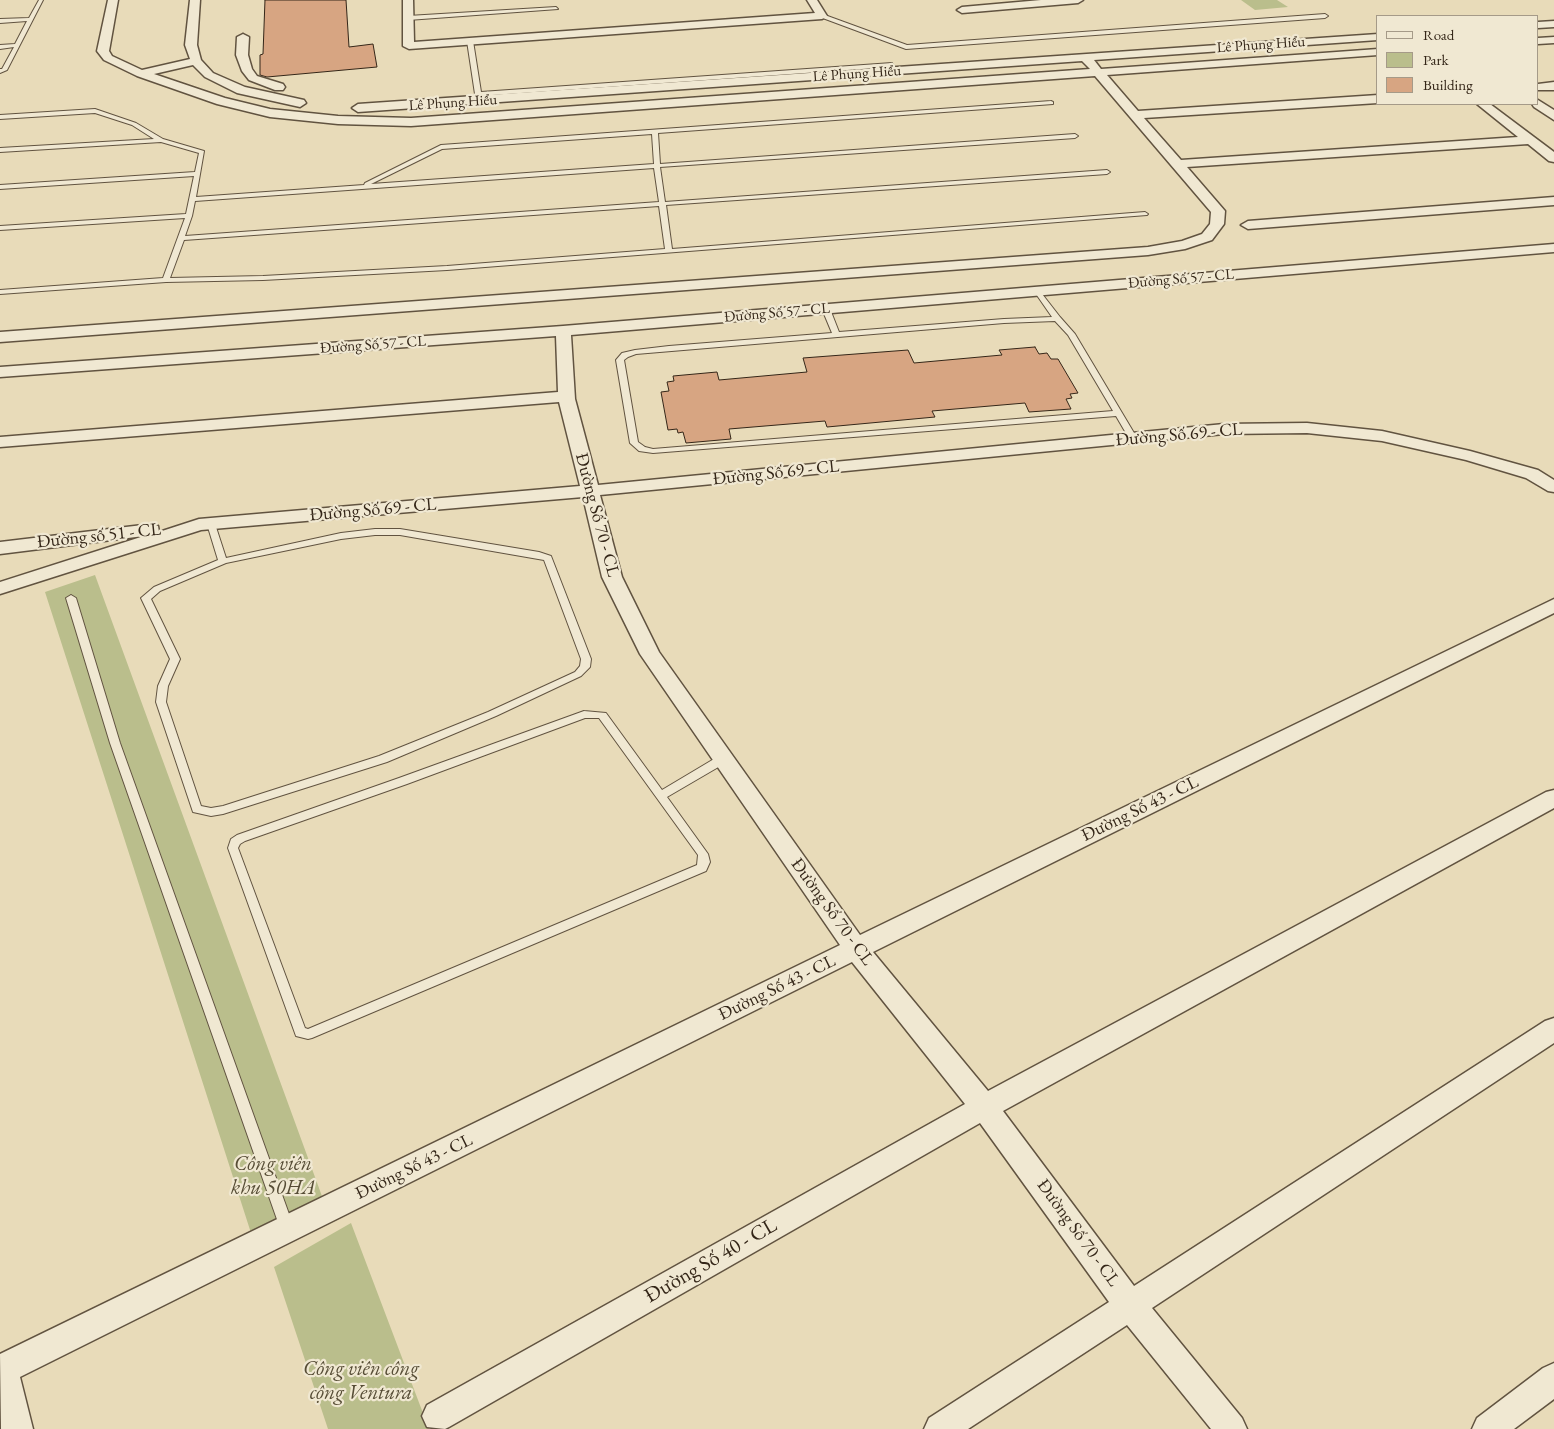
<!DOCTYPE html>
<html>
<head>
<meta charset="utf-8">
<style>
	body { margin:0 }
	#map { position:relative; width:1554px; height:1429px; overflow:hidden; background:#e8dbb9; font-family:"EB Garamond",serif }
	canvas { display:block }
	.legend { position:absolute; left:1376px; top:15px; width:162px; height:90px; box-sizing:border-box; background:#f0e8d2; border:1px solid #a59a88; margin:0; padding:6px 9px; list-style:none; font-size:15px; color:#342618 }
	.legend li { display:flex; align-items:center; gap:10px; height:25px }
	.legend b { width:25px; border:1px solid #a59a88 }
</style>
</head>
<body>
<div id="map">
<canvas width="1554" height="1429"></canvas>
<ul class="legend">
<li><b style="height:6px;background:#f0e8d2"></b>Road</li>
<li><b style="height:14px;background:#babe8c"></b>Park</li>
<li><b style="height:14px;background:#d7a582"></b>Building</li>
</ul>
</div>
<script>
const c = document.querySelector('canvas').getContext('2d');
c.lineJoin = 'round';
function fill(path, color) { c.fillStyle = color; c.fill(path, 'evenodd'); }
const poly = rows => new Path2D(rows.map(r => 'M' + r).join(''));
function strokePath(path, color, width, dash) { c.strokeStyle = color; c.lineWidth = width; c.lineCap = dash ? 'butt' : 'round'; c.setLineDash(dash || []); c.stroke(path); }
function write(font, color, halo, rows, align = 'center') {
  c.font = font + ' "EB Garamond",serif'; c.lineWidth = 4.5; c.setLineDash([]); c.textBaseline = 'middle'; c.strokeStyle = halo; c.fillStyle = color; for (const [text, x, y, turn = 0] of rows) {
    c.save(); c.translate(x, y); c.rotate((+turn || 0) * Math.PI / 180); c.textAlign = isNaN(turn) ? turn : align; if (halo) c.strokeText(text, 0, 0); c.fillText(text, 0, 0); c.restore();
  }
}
fill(poly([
	[1241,0,1277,0,1288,7,1255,10],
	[95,575,323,1199,251,1233,45,592],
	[351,1223,429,1429,328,1429,274,1267]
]), '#babe8c');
const building = poly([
	[265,0,346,0,349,47,373,44,377,67,267,77,260,75,260,55,263,54,265,0],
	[1035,347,1039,354,1047,353,1051,359,1058,359,1078,393,1070,394,1072,398,1066,399,1071,409,1029,412,1025,403,932,411,935,417,827,427,825,421,729,429,731,439,686,443,683,432,678,433,677,429,668,430,661,392,669,391,667,382,674,381,673,376,717,372,719,380,807,372,803,358,908,350,914,363,1002,355,999,350,1035,347]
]);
fill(building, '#d7a582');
strokePath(building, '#342618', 1);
const lane = poly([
	[39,0,43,0,7,70,0,73,0,69,2,69,14,47,0,49,0,45,15,44,27,21,0,23,0,19,29,18,39,0],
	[556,7,558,9,408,20,405,18,408,16,556,7],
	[822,14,907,45,1325,14,1328,16,1325,18,906,49,820,17,822,14],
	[470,39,473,41,481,92,892,63,898,71,893,72,890,67,478,96,475,94,467,41,470,39],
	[1051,101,1053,102,1053,104,658,133,660,164,1075,134,1078,136,1075,138,660,167,665,202,1107,170,1110,172,1107,174,666,205,672,249,1145,212,1148,214,1147,215,447,270,263,280,166,282,0,294,0,290,163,278,185,218,0,230,0,226,186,214,194,176,0,189,0,185,195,172,199,153,161,142,0,152,0,148,154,139,132,125,95,113,0,119,0,115,95,109,136,123,163,139,204,151,196,197,364,185,365,183,441,145,1051,101],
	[652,134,654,164,371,184,442,149,652,134],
	[654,168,659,202,185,236,192,216,195,201,654,168],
	[659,206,665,249,447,266,263,276,170,278,184,240,659,206],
	[1035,290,1039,290,1060,317,1075,334,1137,438,1136,440,1130,440,1116,416,653,453,639,451,630,443,616,360,622,353,635,350,669,346,832,333,822,309,826,307,830,309,839,332,1004,319,1052,317,1034,291,1035,290],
	[1055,321,1068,335,1113,411,653,449,645,447,638,442,624,360,628,357,636,354,1004,323,1055,321],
	[211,521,215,524,226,558,341,533,375,529,400,529,539,552,551,556,591,659,590,667,581,676,496,716,387,762,223,814,211,816,193,812,156,702,158,686,170,659,141,598,154,587,218,560,207,524,211,521],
	[375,535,400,535,544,560,581,659,580,666,575,672,488,712,379,756,223,806,211,808,201,806,166,702,168,686,180,659,151,599,160,591,226,563,341,539,375,535],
	[71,595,76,598,120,743,294,1228,292,1233,287,1234,282,1233,280,1228,110,743,66,598,71,595],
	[584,711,606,713,662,790,719,756,727,756,728,759,727,762,667,797,708,854,710,862,706,871,312,1038,308,1039,296,1036,228,848,231,839,237,835,399,778,584,711],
	[585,718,599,718,698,855,697,865,308,1029,305,1028,238,848,240,844,245,841,407,784,585,718]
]);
const street = poly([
	[108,0,118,0,109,51,112,56,142,70,190,59,185,45,190,0,200,0,197,45,201,60,213,73,245,87,304,100,306,103,300,107,237,93,205,77,193,65,154,74,225,98,270,109,338,116,411,118,1090,69,1082,61,358,112,352,108,358,104,1378,34,1378,40,1094,60,1101,69,1378,49,1378,55,1107,75,1138,111,1378,95,1378,103,1144,118,1181,160,1518,137,1477,104,1490,104,1554,152,1554,162,1549,161,1528,144,1187,167,1225,211,1224,224,1212,240,1185,249,1148,255,0,342,0,332,1148,247,1182,241,1202,234,1210,224,1211,212,1095,76,411,126,338,124,270,117,217,104,137,76,104,60,97,51,108,0],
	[403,0,413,0,414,42,815,13,807,0,817,0,827,16,822,19,409,49,403,46,403,0],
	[1041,0,1083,0,1078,3,962,13,957,10,962,7,1041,0],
	[1554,21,1554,27,1538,28,1538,22,1554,21],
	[243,34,249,37,248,55,252,69,257,76,283,84,285,87,283,90,275,90,249,80,242,71,236,55,237,37,243,34],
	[1554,37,1554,43,1538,44,1538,38,1554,37],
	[1554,82,1554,90,1538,90,1538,84,1554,82],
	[1538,100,1554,110,1554,120,1534,107,1532,104,1538,104,1538,100],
	[1554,197,1554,205,1248,229,1241,225,1248,221,1554,197],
	[1554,244,1554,252,571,335,575,399,598,485,1224,424,1307,423,1382,431,1470,451,1538,470,1554,480,1554,492,1548,491,1526,478,1466,460,1382,441,1307,433,1224,434,600,495,622,577,659,652,860,935,1554,599,1554,613,873,952,988,1091,1546,792,1554,790,1554,808,1003,1111,1134,1286,1545,1021,1554,1018,1554,1043,1152,1308,1242,1418,1247,1429,1211,1429,1127,1325,968,1429,924,1429,929,1418,1109,1302,980,1123,449,1427,445,1429,427,1427,422,1416,427,1405,965,1104,852,962,20,1377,33,1429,1,1429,0,1354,840,945,640,654,602,577,583,497,201,530,0,594,0,582,144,536,0,554,0,542,151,524,158,526,159,532,199,519,580,486,559,402,0,447,0,437,558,392,556,336,0,377,0,367,563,326,1554,244],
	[1554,1363,1554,1399,1514,1429,1472,1429,1477,1418,1543,1368,1554,1363]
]);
strokePath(lane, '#615340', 2);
strokePath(street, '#615340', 3);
fill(lane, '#f0e8d2');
fill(street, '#f0e8d2');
write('15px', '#342618', '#f0e8d2', [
	["Lê Phụng Hiểu",1261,45,-4],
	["Lê Phụng Hiểu",857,74,-4],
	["Lê Phụng Hiểu",453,103,-4],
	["Đường Số 57 - CL",1181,279,-5],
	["Đường Số 57 - CL",777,313,-5],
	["Đường Số 57 - CL",373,345,-4]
]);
write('18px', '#342618', '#f0e8d2', [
	["Đường Số 69 - CL",1179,435,-5],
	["Đường Số 69 - CL",776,473,-6],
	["Đường Số 69 - CL",373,510,-5],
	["Đường Số 70 - CL",597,515,75],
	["Đường số 51 - CL",99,536,-6],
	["Đường Số 43 - CL",1140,809,-26],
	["Đường Số 70 - CL",832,912,54],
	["Đường Số 43 - CL",777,988,-26],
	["Đường Số 43 - CL",414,1167,-26],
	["Đường Số 70 - CL",1078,1233,54]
]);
write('italic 21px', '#564c35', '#f0e8d2', [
	["Công viên",273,1164],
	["khu 50HA",273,1188],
	["Công viên công",361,1369],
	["cộng Ventura",361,1393]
]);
write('21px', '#342618', '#f0e8d2', [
	["Đường Số 40 - CL",711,1261,-30]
]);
</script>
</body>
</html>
